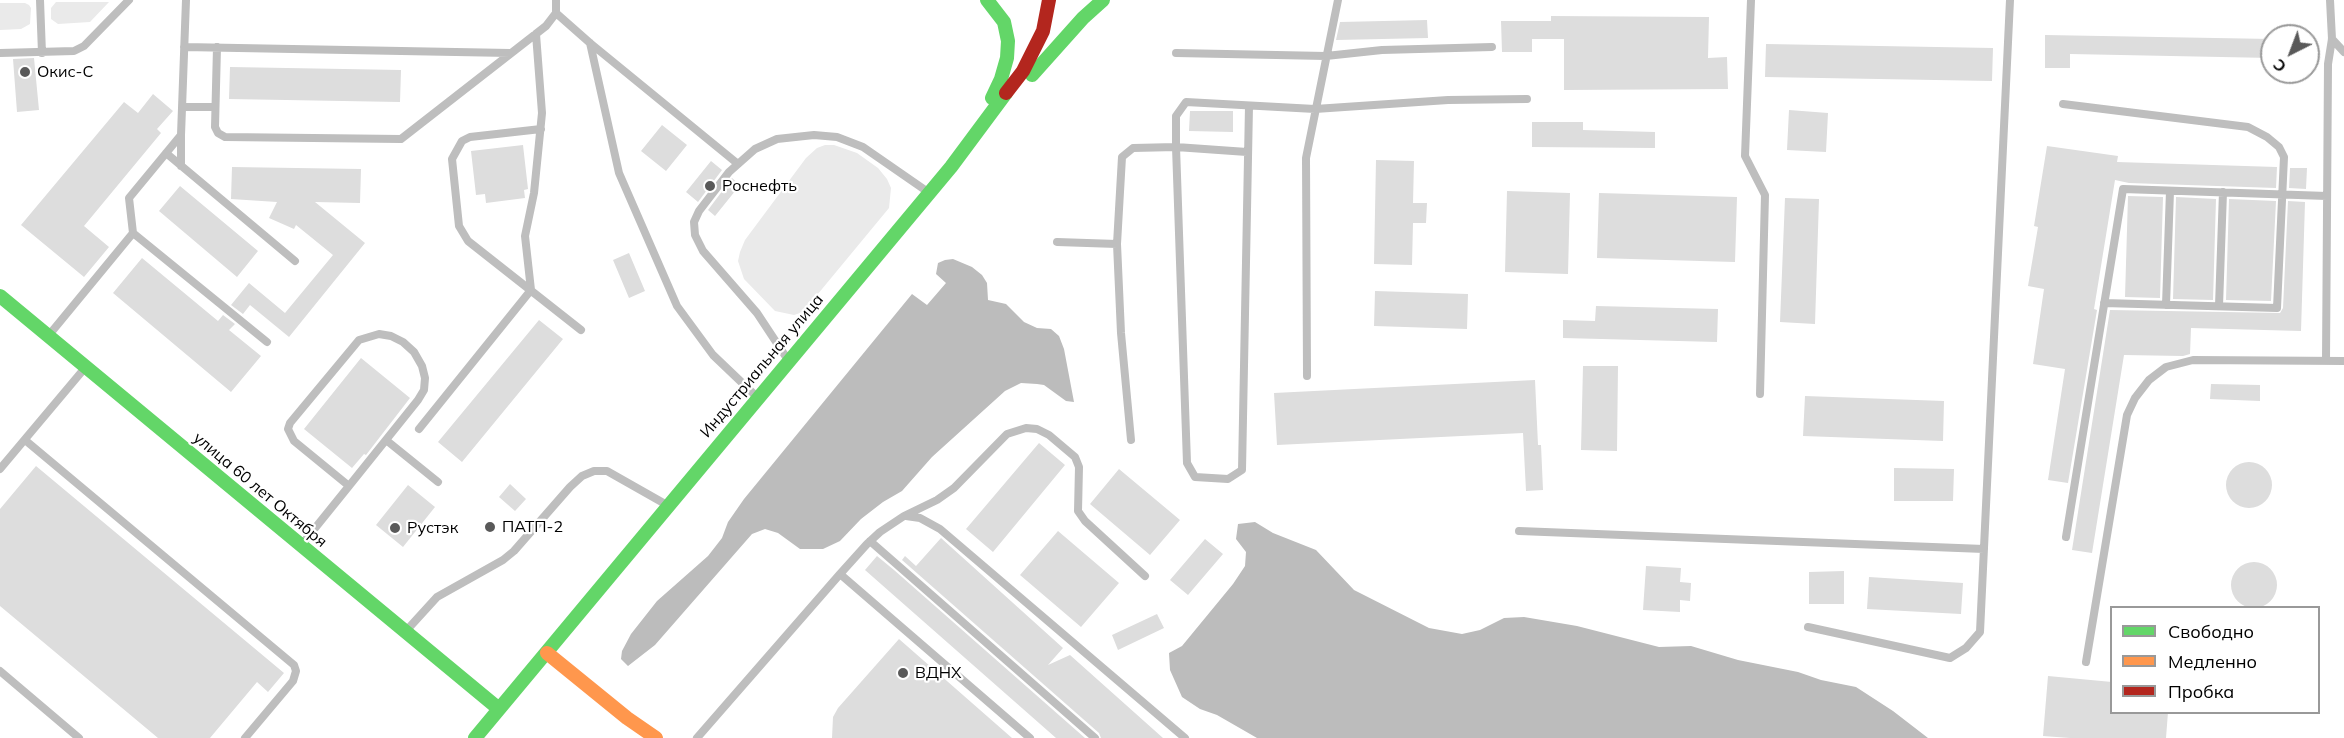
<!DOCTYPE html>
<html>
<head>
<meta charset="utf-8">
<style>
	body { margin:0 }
	#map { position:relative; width:2344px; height:738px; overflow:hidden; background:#fff; font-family:Mulish,sans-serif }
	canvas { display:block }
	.legend { position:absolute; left:2110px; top:606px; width:210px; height:108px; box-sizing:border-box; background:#fff; border:2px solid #999; margin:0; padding:8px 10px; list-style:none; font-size:18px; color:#000 }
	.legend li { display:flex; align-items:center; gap:12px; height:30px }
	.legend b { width:30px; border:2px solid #999 }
	.north { position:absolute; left:2260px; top:24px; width:60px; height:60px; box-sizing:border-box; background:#fff; border:2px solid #999; border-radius:50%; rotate:222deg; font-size:16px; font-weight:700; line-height:24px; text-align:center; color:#000 }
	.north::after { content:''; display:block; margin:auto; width:21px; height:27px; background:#595959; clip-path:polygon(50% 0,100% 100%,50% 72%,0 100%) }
</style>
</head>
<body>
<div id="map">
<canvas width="2344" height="738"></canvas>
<ul class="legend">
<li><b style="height:8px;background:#63d668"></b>Свободно</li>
<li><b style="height:8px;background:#ff974d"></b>Медленно</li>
<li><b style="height:8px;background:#b3261e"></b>Пробка</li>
</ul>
<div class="north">С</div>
</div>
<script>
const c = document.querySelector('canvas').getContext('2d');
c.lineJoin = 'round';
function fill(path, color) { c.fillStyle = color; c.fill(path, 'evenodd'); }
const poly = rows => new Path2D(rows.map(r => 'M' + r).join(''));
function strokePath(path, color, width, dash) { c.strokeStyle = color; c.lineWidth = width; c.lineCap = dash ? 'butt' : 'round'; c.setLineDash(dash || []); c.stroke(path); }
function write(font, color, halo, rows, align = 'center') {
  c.font = font + ' Mulish,sans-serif'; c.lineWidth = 4.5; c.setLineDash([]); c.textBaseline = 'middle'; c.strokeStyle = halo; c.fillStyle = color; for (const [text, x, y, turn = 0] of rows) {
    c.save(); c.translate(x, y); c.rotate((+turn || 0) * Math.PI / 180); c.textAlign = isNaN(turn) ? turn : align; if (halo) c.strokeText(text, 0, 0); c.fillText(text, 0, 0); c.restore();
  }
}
fill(poly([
	[56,2,109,2,90,22,58,24,51,19,51,8],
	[0,3,25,3,29,5,31,8,30,24,21,29,0,30],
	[825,145,834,145,857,153,878,168,887,179,891,188,889,208,803,312,794,315,775,311,744,279,738,261,740,252,745,240,806,158,817,148]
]), '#eaeaea');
fill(poly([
	[953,259,972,267,982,275,987,283,988,300,1006,304,1024,322,1037,328,1051,329,1059,336,1064,349,1074,402,1066,401,1044,385,1037,384,1021,383,1005,391,932,457,902,491,883,502,861,519,840,541,823,549,800,549,778,533,765,529,752,534,655,645,628,666,621,659,622,651,631,634,657,601,708,556,722,538,728,522,744,499,912,294,927,305,946,283,936,274,938,263,945,260],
	[1255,522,1273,533,1316,550,1354,590,1429,628,1462,634,1480,630,1504,618,1524,617,1577,626,1659,647,1691,646,1738,660,1798,672,1821,680,1856,687,1893,711,1928,738,1257,738,1217,715,1200,709,1182,697,1170,670,1169,653,1182,646,1233,584,1245,566,1246,552,1236,539,1238,524]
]), '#bcbcbc');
fill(poly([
	[1551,16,1709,17,1708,58,1727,57,1728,89,1564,90,1564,39,1532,39,1532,52,1502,52,1501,21,1551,21],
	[1427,20,1428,38,1336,40,1340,22],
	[2045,35,2272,39,2272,58,2070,54,2070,68,2045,68],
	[1766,44,1993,48,1992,81,1765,77],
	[34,58,39,110,17,112,13,59],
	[230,67,401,70,400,102,229,99],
	[153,94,173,111,157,129,161,133,84,226,109,247,84,277,21,225,124,102,138,113],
	[1789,110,1828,113,1826,152,1787,150],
	[1190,111,1233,111,1233,132,1189,131],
	[1532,122,1583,122,1583,130,1655,132,1655,148,1532,147],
	[662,125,687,145,666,171,641,151],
	[523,145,528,189,524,190,525,198,486,203,485,194,476,195,471,151],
	[2047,146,2118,156,2117,162,2277,167,2276,188,2129,183,2115,180,2094,309,2097,310,2068,483,2048,480,2065,369,2033,364,2044,289,2028,286,2038,227,2034,226],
	[1376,160,1414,161,1413,203,1427,203,1426,223,1413,223,1412,265,1374,264],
	[711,161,722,170,698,202,686,192],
	[232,167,361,169,360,203,315,202,365,243,289,337,250,305,243,314,231,305,249,283,285,313,333,255,296,225,294,229,269,218,277,202,231,199],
	[2290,168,2307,168,2306,189,2289,188],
	[732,178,740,185,715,216,708,210],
	[180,186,258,251,237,277,159,211],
	[1507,191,1570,193,1568,274,1505,272],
	[1599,193,1737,197,1735,262,1597,258],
	[2128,196,2163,197,2160,298,2125,297],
	[2176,197,2216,199,2213,300,2173,299],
	[1785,198,1819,199,1815,324,1780,322],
	[2229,199,2276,201,2271,301,2226,300],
	[2288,201,2305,202,2301,331,2191,328,2190,354,2183,356,2124,355,2092,553,2072,550,2110,310,2280,313,2283,308],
	[629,253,645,291,629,298,613,260],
	[142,258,218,321,223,315,235,324,229,330,261,356,231,392,113,293],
	[1375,291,1468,294,1467,329,1374,326],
	[1596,306,1718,309,1717,342,1563,338,1563,320,1595,321],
	[539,320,563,339,462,462,438,442],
	[361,358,410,398,366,455,364,454,352,468,304,429],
	[1583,366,1618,366,1617,451,1581,450],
	[1535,380,1538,445,1541,445,1543,490,1526,491,1523,433,1277,445,1274,393],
	[2211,384,2260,385,2260,401,2210,399],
	[1805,396,1944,401,1943,441,1803,436],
	[1039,443,1065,465,993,552,966,529],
	'2226 485a23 23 0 1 1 46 0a23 23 0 1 1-46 0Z',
	[36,466,284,673,268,692,257,682,210,738,158,738,0,606,0,509],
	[1894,468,1954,469,1953,501,1894,501],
	[1119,469,1180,520,1150,555,1090,504],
	[510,484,526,499,515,511,499,497],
	[408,485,435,507,403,547,376,525],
	[1058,531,1119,583,1081,627,1020,575],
	[941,538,1063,648,1048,665,1070,655,1163,738,1101,738,1099,733,902,560,905,556,916,566],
	[1205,539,1223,554,1188,595,1170,580],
	[877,556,894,570,1085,738,1056,738,865,570],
	'2231 585a23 23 0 1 1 46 0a23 23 0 1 1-46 0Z',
	[1646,566,1681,568,1680,582,1691,583,1690,601,1680,600,1680,612,1643,610],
	[1844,571,1844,604,1809,604,1809,572],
	[1869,577,1963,583,1961,614,1867,609],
	[1157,614,1164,628,1118,650,1112,635],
	[899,639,1012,738,832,738,833,717,838,708],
	[2048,676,2112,682,2112,712,2168,712,2166,738,2070,738,2043,736]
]), '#ddd');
strokePath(poly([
	[40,0,42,53],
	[556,0,556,13,590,43,738,164],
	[1751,0,1745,156,1765,195,1760,394],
	[2332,39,2344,52],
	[590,43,619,173,677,306,713,355,757,397],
	[184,47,510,53],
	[217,47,215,127,218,133,225,137,401,139,546,26,556,13],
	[0,53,74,51,84,46,129,0],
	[1176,53,1326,56,1382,50,1492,47],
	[2063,104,2248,127,2267,137,2279,147,2284,157,2277,308,2104,303],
	[1249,106,1242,470,1228,479,1195,477,1187,463,1176,147,1176,116,1186,102,1315,109,1448,100,1527,99],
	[182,107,215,107],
	[541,129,470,137,462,141,452,159,459,226,468,241,581,330],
	[181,135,181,166],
	[166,153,295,261],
	[133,233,267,342],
	[1057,242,1117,244],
	[2166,305,2170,191],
	[2219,306,2223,192],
	[49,335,133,233,129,198,181,135,186,0],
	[788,360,757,313,703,251,695,235,694,222,699,211,729,172,755,149,777,139,814,135,837,137,863,147,928,192],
	[2326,361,2328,64,2332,39,2330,0],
	[1307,376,1306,158,1338,0],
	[419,429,531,290,525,236,534,193,542,113,536,34],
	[25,440,294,665,296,671,293,681,245,738],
	[386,440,438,482],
	[1131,440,1121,333,1117,244,1122,157,1133,148,1176,147,1247,152],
	[0,469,84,369],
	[906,516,920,518,940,529,1185,738],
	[1519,531,1984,549],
	[2066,537,2123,189,2327,196],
	[870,541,1095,738],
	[303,543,349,486,418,400,424,390,425,378,422,366,414,352,403,342,391,336,379,334,359,340,290,423,288,429,294,441,349,486],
	[840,574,867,544,880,532,904,516,937,500,954,488,1007,434,1026,428,1037,429,1049,435,1075,457,1079,467,1078,511,1085,521,1145,576],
	[1808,627,1950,658,1966,648,1980,632,2010,0],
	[406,631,437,597,503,560,514,551,570,487,582,476,594,471,607,471,667,505],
	[2086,662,2127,415,2135,398,2149,380,2166,367,2193,360,2344,361],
	[0,671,79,738],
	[697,738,840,574,1030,738]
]), '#bebebe', 8);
strokePath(poly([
	[987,0,1004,22,1008,41,1007,58,1001,79,992,98],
	[1032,75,1083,18,1103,0],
	[0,296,499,709],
	[475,738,951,167,1006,93]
]), '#63d668', 14);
strokePath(poly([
	[547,653,627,718,656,738]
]), '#ff974d', 14);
strokePath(poly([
	[1006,93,1023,71,1043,31,1049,0]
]), '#b3261e', 14);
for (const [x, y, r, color] of [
	[25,72,6,"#595959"],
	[710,186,6,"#595959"],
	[490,527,6,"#595959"],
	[395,528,6,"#595959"],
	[903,673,6,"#595959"]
]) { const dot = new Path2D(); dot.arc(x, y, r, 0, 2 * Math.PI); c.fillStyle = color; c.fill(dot); strokePath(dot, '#fff', 2); }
write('16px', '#000', '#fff', [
	["Окис-С",37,72],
	["Роснефть",722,186],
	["ПАТП-2",502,527],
	["Рустэк",407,528],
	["ВДНХ",915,673]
], 'left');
write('16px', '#000', '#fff', [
	["Индустриальная улица",762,366,-50],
	["улица 60 лет Октября",260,490,40]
]);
</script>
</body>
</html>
